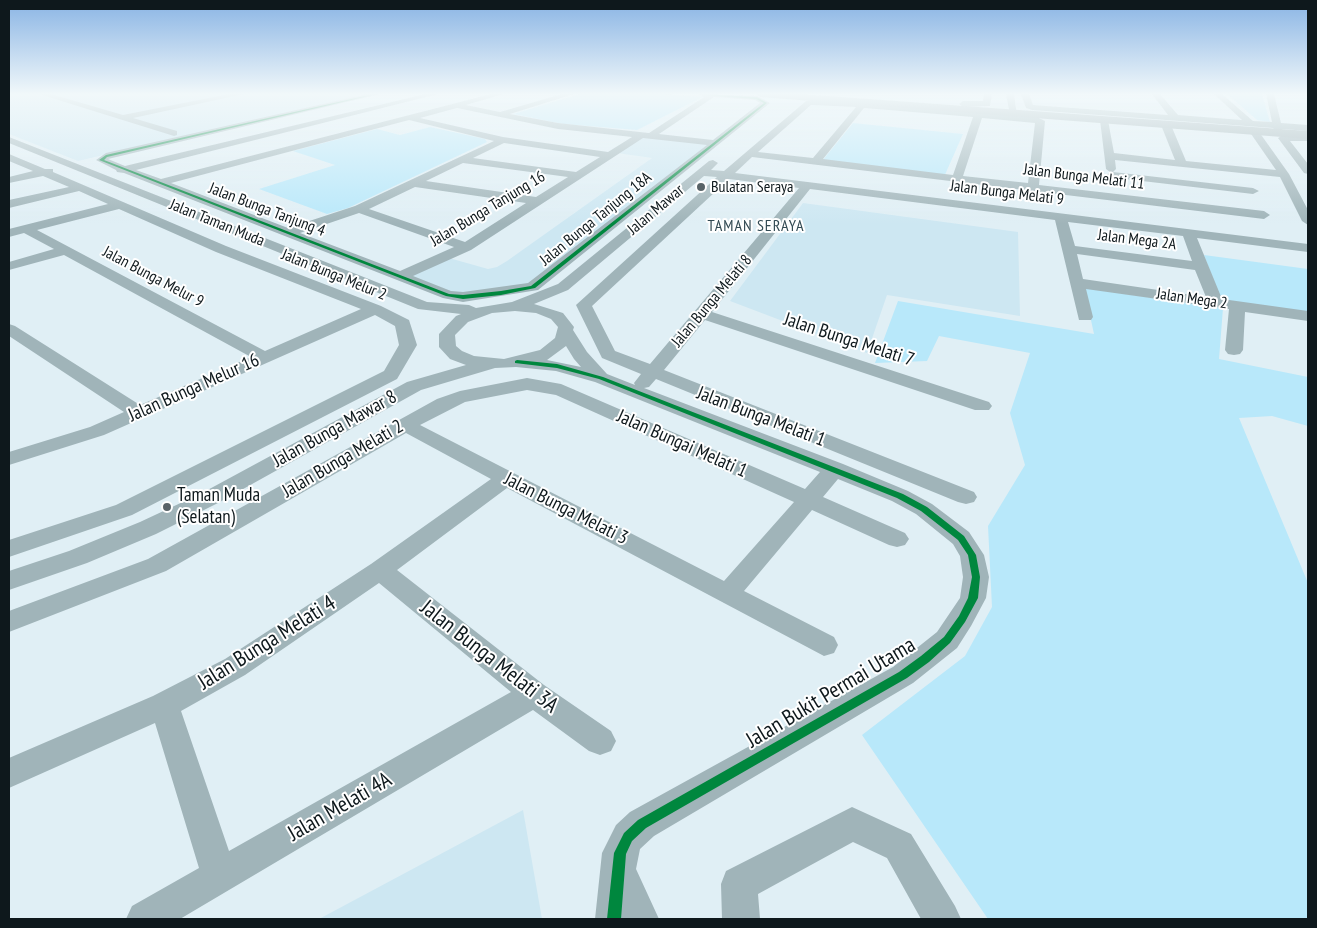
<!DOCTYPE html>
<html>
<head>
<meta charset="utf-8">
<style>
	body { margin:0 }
	#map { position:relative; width:1317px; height:928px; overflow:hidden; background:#e0eff5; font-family:"PT Sans Narrow",sans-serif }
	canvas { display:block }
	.frame { position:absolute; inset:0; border:10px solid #0e181c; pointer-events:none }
</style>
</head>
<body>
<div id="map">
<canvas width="1317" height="928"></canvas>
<div class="frame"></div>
</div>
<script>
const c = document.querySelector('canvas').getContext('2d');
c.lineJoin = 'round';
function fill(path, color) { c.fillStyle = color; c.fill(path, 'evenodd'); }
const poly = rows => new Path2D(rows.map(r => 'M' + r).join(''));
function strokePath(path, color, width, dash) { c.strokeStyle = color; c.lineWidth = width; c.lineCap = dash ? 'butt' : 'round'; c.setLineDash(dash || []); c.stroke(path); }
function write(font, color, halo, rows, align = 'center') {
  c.font = font + ' "PT Sans Narrow",sans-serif'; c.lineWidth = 4; c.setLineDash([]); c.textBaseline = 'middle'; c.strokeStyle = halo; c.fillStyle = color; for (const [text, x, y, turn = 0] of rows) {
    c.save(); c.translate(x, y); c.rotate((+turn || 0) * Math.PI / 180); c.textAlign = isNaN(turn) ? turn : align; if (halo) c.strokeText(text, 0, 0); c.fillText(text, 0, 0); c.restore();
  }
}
fill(poly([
	[9,94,367,94,78,161,9,134],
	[642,136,711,144,531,285,460,295,408,276,449,258,488,269,497,267,507,261,652,158,617,153],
	[803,203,1018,232,1020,316,887,295,867,353,730,301],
	[523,810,542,919,319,919]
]), '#cde7f2');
fill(poly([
	[580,94,664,94,703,97,637,130,563,124,513,114],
	[1227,94,1262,94,1270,122,1257,120],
	[853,123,963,134,944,177,822,161],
	[430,127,485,139,487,142,348,208,327,214,259,189,335,165,293,151,377,129,400,135],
	[1204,255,1308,269,1308,313,1221,300],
	[1084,288,1223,308,1219,359,1308,377,1308,426,1272,416,1239,418,1308,583,1308,919,988,919,862,735,965,656,992,607,988,526,1025,465,1010,413,1030,353,939,336,927,361,875,363,898,301,1094,334]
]), '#b8e8fa');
fill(poly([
	[39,94,51,94,123,115,229,94,244,94,133,118,177,131,177,135,174,136,39,94],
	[367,94,380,94,108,159,125,166,425,94,438,94,136,170,161,179,491,94,503,94,466,105,500,112,562,94,574,94,510,114,558,123,649,133,704,97,698,94,757,96,770,103,538,290,463,302,443,298,124,173,117,172,116,170,96,160,106,153,367,94],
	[714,97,755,100,760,103,713,140,659,134,714,97],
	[457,108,558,129,632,137,608,152,503,137,420,118,457,108],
	[409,120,494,141,355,206,288,228,171,183,409,120],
	[643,138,707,145,528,283,463,292,451,291,413,276,471,250,643,138],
	[504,143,600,157,576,172,473,158,504,143],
	[463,163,568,177,536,197,426,181,463,163],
	[415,187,526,203,465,242,369,209,415,187],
	[359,213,454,247,400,271,300,233,359,213],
	[984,94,992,94,990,106,963,107,959,104,963,101,983,101,984,94],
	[1006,94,1014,94,1017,116,1037,117,1045,121,1039,185,1264,211,1270,215,1264,219,752,157,735,173,1308,244,1308,252,1197,238,1222,299,1308,311,1308,321,1245,312,1243,350,1240,354,1234,355,1228,354,1225,350,1229,309,1086,289,1093,317,1091,320,1079,320,1055,220,810,189,712,312,989,402,992,406,989,410,975,410,705,320,664,370,974,492,977,497,974,502,966,504,958,502,656,379,649,387,644,388,843,464,908,491,932,504,969,532,984,555,989,577,986,598,971,626,957,648,913,683,654,836,640,849,636,869,659,919,595,919,602,853,616,825,630,812,893,667,937,632,960,598,963,577,960,556,953,544,916,514,892,501,838,479,823,497,905,533,909,539,905,545,897,547,889,545,812,510,744,591,834,637,838,645,834,653,824,656,507,488,397,570,544,685,611,731,616,741,611,751,600,755,589,751,533,710,180,919,126,919,132,906,199,868,155,723,9,788,9,758,153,696,225,659,371,564,491,479,406,433,166,571,9,632,9,611,148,559,437,399,460,391,527,378,561,384,805,489,820,472,595,382,556,371,516,367,495,368,421,390,218,503,156,534,87,563,9,590,9,571,69,551,140,522,202,493,407,382,466,365,450,359,439,347,439,334,456,316,461,314,418,309,9,143,9,137,427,302,469,305,476,308,512,302,558,284,709,161,713,160,718,163,711,170,724,171,806,101,822,99,1010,115,1006,94],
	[811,105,856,107,813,158,758,152,811,105],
	[864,108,973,117,953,175,823,159,864,108],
	[982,118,1035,123,1028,183,963,176,982,118],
	[704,176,717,177,576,305,602,358,641,374,634,383,635,385,607,374,587,352,573,330,574,327,563,313,534,304,568,290,704,176],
	[729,179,799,188,650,364,615,351,592,306,729,179],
	[1068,222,1183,236,1192,261,1075,246,1068,222],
	[1077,254,1195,270,1206,297,1083,279,1077,254],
	[515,311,536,313,551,319,558,327,555,338,540,350,504,359,474,356,462,351,456,346,455,335,468,322,492,313,515,311],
	[566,346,574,359,581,367,547,360,566,346],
	[527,390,556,395,794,502,724,581,420,425,465,402,527,390],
	[379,583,511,692,229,851,181,711,245,675,379,583],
	[1021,94,1029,94,1033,105,1168,115,1152,94,1160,94,1178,115,1242,120,1214,94,1222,94,1253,121,1272,122,1266,94,1274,94,1281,123,1308,125,1308,131,1282,129,1278,133,1273,128,1032,110,1026,108,1021,94],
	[1104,117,1108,120,1114,153,1175,160,1161,125,1166,122,1171,125,1186,161,1276,170,1249,131,1257,129,1289,174,1308,210,1308,225,1302,221,1280,177,1115,160,1116,169,1113,172,1253,188,1259,191,1253,194,1108,177,1107,175,1110,172,1106,169,1100,120,1104,117],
	[1283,135,1308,135,1308,141,1290,141,1308,164,1308,174,1304,173,1278,138,1283,135],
	[9,154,45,169,53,169,53,172,226,246,381,306,409,320,417,345,397,379,132,515,9,557,9,540,116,505,384,371,399,345,395,326,375,315,104,435,9,465,9,452,90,427,124,412,9,336,9,324,15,326,140,405,251,357,64,255,9,270,9,262,54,249,24,233,9,237,9,229,108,204,79,191,9,208,9,200,69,187,43,176,9,183,9,177,33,171,9,161,9,154],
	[119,209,216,252,361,309,265,351,37,230,119,209],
	[852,807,911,834,955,906,961,919,921,919,887,858,853,842,758,894,760,919,722,919,721,884,726,871,852,807]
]), '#a0b4b9');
fill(poly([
	[756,94,800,94,1308,131,1308,139,761,97,756,94]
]), '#9caeb2');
fill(poly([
	[373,94,377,94,107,157,104,160,449,294,463,295,501,291,531,286,764,103,756,99,702,95,701,94,757,97,767,103,535,288,501,295,463,299,446,296,99,160,106,155,373,94],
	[517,360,557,364,603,377,903,494,927,507,964,536,976,555,980,577,978,598,965,622,950,643,929,662,907,678,646,828,632,841,626,854,621,919,607,919,614,853,624,833,638,820,899,672,921,656,944,637,959,616,968,598,972,577,968,555,958,540,921,511,897,498,599,379,557,368,515,363,515,361,517,360]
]), '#00873e');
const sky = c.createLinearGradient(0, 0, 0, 224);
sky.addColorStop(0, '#89b4e4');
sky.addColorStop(0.42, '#f1f8fa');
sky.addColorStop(1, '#f1f8fa00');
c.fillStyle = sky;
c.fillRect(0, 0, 1317, 224);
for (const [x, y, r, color] of [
	[701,187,5,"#586368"],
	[167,507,5,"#586368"]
]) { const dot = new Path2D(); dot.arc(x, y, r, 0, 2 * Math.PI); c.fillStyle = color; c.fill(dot); strokePath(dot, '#fff', 2); }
write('16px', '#0e181c', '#fff', [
	["Jalan Bunga Melati 11",1084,177,7],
	["Jalan Bunga Melati 9",1007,193,7],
	["Jalan Bunga Tanjung 16",488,209,-31],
	["Jalan Bunga Tanjung 4",267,210,21],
	["Jalan Mawar",656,210,-40],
	["Jalan Bunga Tanjung 18A",596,219,-39],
	["Jalan Taman Muda",217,223,22],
	["Jalan Mega 2A",1137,240,7],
	["Jalan Bunga Melur 2",334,275,22],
	["Jalan Bunga Melur 9",153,277,28],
	["Jalan Mega 2",1192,299,8],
	["Jalan Bunga Melati 8",712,301,-50]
]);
write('16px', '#0e181c', '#fff', [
	["Bulatan Seraya",711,187]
], 'left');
c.letterSpacing = '1px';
write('16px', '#324a53', '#fff', [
	["TAMAN SERAYA",756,226]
]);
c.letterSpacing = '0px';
write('19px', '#0e181c', '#fff', [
	["Jalan Bunga Melati 7",849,340,18],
	["Jalan Bunga Melur 16",194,388,-24],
	["Jalan Bunga Melati 1",761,417,21],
	["Jalan Bunga Mawar 8",335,429,-29],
	["Jalan Bungai Melati 1",682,444,24],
	["Jalan Bunga Melati 2",343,459,-30],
	["Jalan Bunga Melati 3",566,509,27]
]);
write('19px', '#0e181c', '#fff', [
	["Taman Muda",177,496],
	["(Selatan)",177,518]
], 'left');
write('22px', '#0e181c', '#fff', [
	["Jalan Bunga Melati 4",267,643,-32],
	["Jalan Bunga Melati 3A",489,657,38],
	["Jalan Bukit Permai Utama",831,693,-31],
	["Jalan Melati 4A",340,807,-30]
]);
</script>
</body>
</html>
